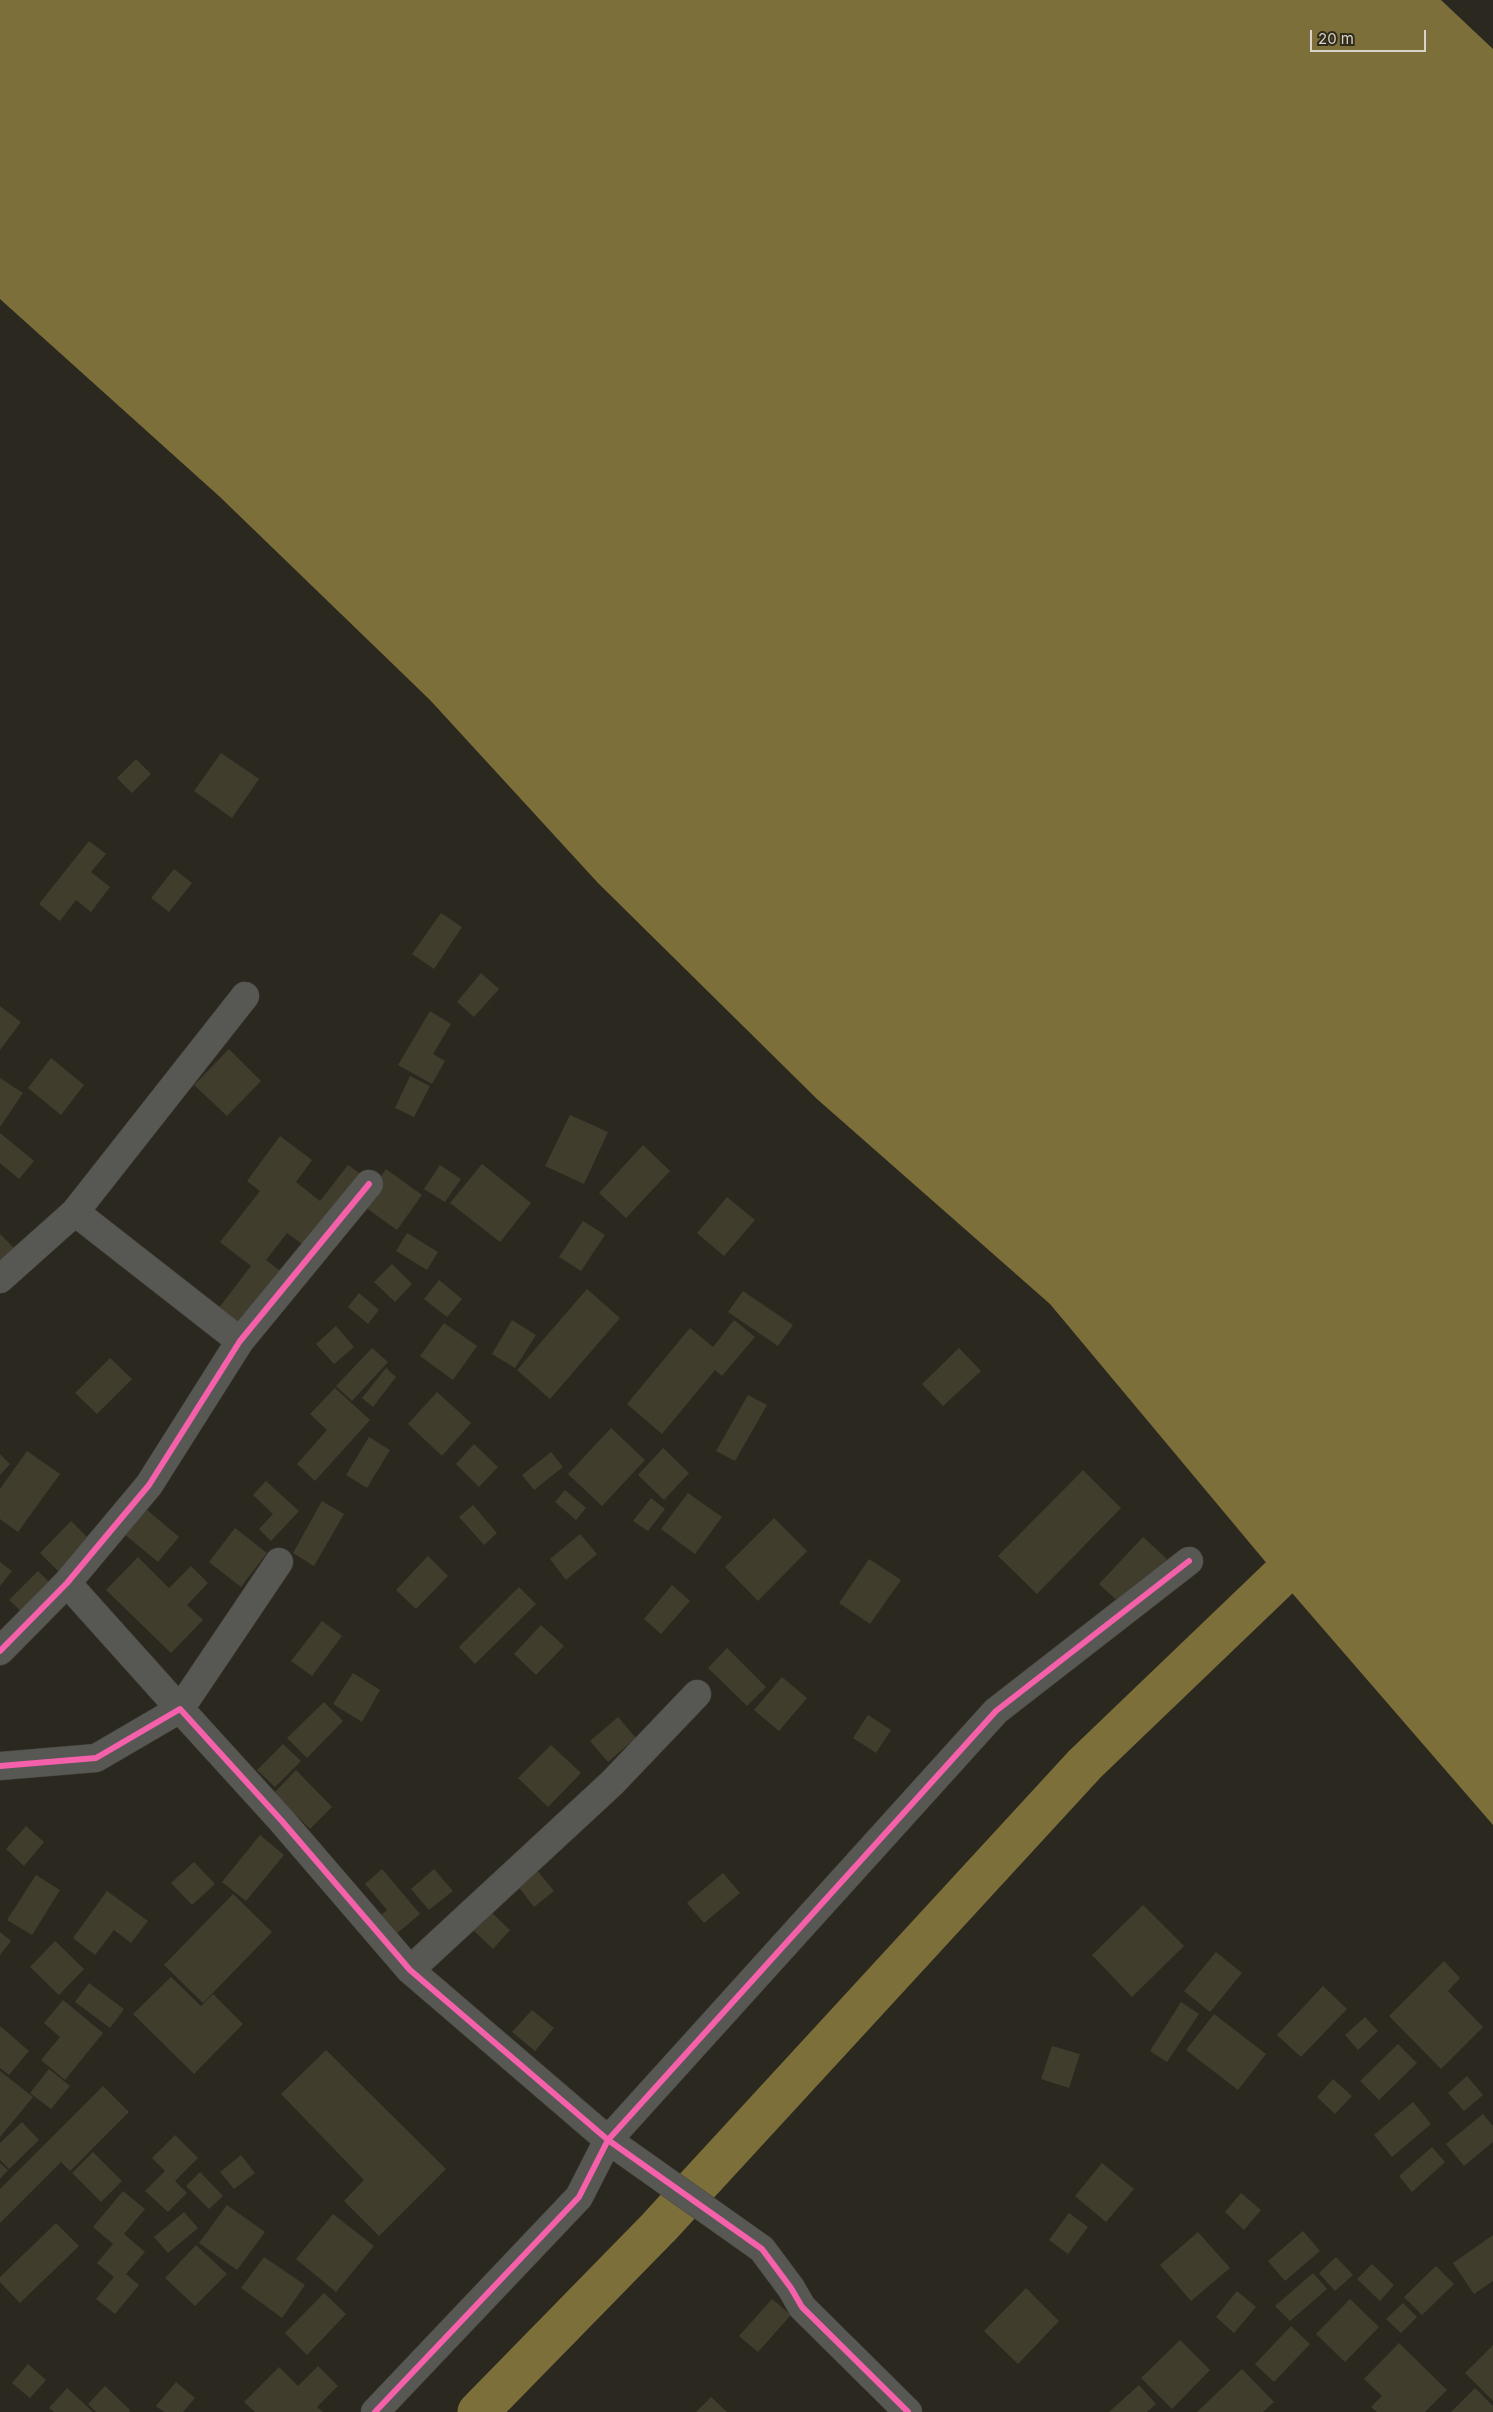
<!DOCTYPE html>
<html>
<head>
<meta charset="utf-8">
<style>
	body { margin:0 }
	#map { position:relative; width:1493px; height:2412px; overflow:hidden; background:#2b281f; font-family:Inter,sans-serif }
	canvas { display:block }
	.scale { position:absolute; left:1310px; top:30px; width:116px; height:22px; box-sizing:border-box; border:2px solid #d6d3c8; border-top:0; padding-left:6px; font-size:15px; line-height:18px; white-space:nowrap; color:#d6d3c8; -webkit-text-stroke:4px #302b1a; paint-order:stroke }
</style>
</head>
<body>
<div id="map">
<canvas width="1493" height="2412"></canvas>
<div class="scale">20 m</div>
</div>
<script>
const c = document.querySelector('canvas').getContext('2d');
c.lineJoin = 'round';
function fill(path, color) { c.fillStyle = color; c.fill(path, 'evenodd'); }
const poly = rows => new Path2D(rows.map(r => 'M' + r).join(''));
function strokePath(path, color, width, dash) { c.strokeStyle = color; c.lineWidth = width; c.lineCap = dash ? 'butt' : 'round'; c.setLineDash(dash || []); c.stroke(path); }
fill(poly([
	[0,0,1441,0,1493,49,1493,1825,1279,1578,1050,1304,817,1099,598,883,430,700,220,497,0,299]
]), '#7c6f3a');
strokePath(poly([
	[478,2412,659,2227,1085,1764,1279,1578]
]), '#7c6f3a', 41);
fill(poly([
	[221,753,259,779,232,818,194,791],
	[136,759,151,774,132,793,117,778],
	[89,841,106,854,91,872,110,887,91,912,76,900,60,921,39,904],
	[174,869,192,883,169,912,151,898],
	[441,913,462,927,434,969,412,954],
	[481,973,499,989,474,1017,457,1002],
	[0,1006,21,1022,0,1050],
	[430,1011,451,1024,433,1054,445,1061,432,1084,398,1065],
	[229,1049,261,1081,227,1116,194,1085],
	[51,1058,84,1085,61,1115,28,1088],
	[410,1076,430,1086,414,1117,395,1108],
	[0,1078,23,1093,0,1127],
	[570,1115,608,1132,584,1184,545,1166],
	[0,1133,34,1161,19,1179,0,1163],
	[280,1136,312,1160,296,1182,320,1201,348,1165,365,1177,309,1249,287,1233,266,1260,287,1276,242,1334,215,1313,251,1266,220,1242,260,1191,247,1181],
	[643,1145,670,1171,626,1218,599,1193],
	[482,1164,531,1203,500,1242,450,1203],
	[440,1165,461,1179,445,1202,424,1189],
	[386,1169,422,1195,397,1230,362,1205],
	[727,1197,755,1220,724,1256,697,1233],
	[583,1221,605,1235,581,1271,559,1257],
	[407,1233,438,1252,427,1270,396,1251],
	[0,1234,17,1251,0,1269],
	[392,1264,412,1284,395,1302,374,1282],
	[439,1280,462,1299,447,1317,424,1299],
	[587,1289,620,1318,550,1399,517,1370],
	[743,1291,793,1325,778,1346,728,1312],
	[359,1293,379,1310,368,1324,348,1307],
	[512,1320,536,1335,515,1368,492,1354],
	[734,1320,755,1337,722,1376,715,1370,662,1434,627,1404,690,1328,713,1347],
	[444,1323,477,1346,453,1380,420,1356],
	[336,1326,354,1347,334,1364,316,1344],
	[372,1348,388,1362,352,1401,336,1386],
	[959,1348,981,1371,943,1406,922,1384],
	[110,1358,132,1379,97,1414,75,1393],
	[386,1368,396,1377,373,1407,362,1398],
	[335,1388,370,1420,315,1481,297,1464,327,1430,310,1414],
	[437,1392,471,1423,442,1456,408,1424],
	[748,1395,767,1405,735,1461,716,1451],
	[611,1428,645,1460,602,1506,568,1474],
	[369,1437,390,1450,367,1488,346,1475],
	[474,1444,498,1467,479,1487,456,1464],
	[663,1448,689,1473,664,1500,638,1475],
	[27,1451,60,1474,18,1532,0,1519,0,1489],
	[551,1452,563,1467,534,1490,522,1475],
	[0,1454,10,1464,0,1475],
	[1083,1470,1121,1508,1037,1594,998,1556],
	[266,1481,299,1511,271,1541,259,1529,273,1514,253,1495],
	[565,1490,586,1508,576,1520,555,1502],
	[688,1493,722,1517,695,1554,661,1529],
	[651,1498,665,1509,648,1531,633,1521],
	[322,1501,344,1514,314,1566,293,1553],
	[140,1504,179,1537,158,1562,118,1529],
	[473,1505,497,1533,484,1545,459,1517],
	[774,1518,807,1551,758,1601,725,1567],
	[71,1521,91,1541,60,1573,40,1553],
	[235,1528,267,1553,241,1587,209,1562],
	[580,1534,597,1554,566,1580,550,1559],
	[1143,1537,1167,1559,1123,1606,1099,1584],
	[428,1556,448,1576,416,1609,396,1590],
	[138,1557,169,1588,191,1566,208,1583,187,1605,203,1620,171,1653,106,1590],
	[869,1559,901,1580,870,1624,839,1603],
	[0,1562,12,1571,0,1586],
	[38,1571,54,1587,26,1616,9,1600],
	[672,1585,690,1601,661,1634,644,1619],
	[519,1587,536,1604,475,1664,459,1647],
	[322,1621,342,1636,312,1676,291,1661],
	[541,1625,564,1646,536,1675,514,1654],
	[727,1648,766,1687,747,1706,708,1668],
	[353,1673,380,1690,362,1722,333,1704],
	[782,1677,807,1698,779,1731,754,1710],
	[324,1702,343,1721,307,1758,287,1738],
	[868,1715,891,1730,876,1753,853,1738],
	[618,1717,636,1738,608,1762,590,1741],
	[283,1744,301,1761,275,1787,257,1770],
	[551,1745,581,1773,548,1807,518,1778],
	[296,1770,332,1807,310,1829,274,1793],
	[26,1826,44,1842,24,1866,6,1849],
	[260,1835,284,1855,246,1901,222,1882],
	[194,1862,215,1884,192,1905,171,1883],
	[382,1869,420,1914,388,1941,372,1923,387,1910,365,1884],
	[434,1869,453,1891,429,1910,411,1889],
	[536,1869,554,1891,534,1907,517,1885],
	[723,1873,740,1893,704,1923,687,1903],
	[36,1875,60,1890,32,1935,7,1920],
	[107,1891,148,1921,131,1943,114,1930,95,1955,73,1938],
	[233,1894,272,1932,203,2003,164,1965],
	[1143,1905,1184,1946,1132,1997,1092,1955],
	[490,1911,510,1930,493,1949,473,1930],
	[0,1932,11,1941,0,1955],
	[55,1941,84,1969,59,1995,30,1967],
	[1216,1952,1242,1973,1210,2012,1184,1991],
	[1444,1961,1460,1978,1448,1991,1483,2027,1441,2069,1389,2016],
	[171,1977,201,2006,213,1994,243,2024,194,2074,133,2014],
	[89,1983,124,2009,110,2028,75,2002],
	[1323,1986,1347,2009,1301,2057,1277,2035],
	[63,2000,103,2033,65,2080,41,2060,60,2037,44,2023],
	[1181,2002,1199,2014,1167,2062,1150,2051],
	[532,2010,554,2028,535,2051,512,2032],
	[1214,2014,1266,2054,1238,2090,1186,2050],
	[1365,2017,1378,2031,1358,2050,1345,2035],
	[0,2026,29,2051,9,2075,0,2068],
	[1398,2044,1417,2063,1379,2100,1360,2081],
	[1052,2046,1080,2054,1069,2088,1041,2079],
	[326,2050,446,2169,379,2236,344,2201,364,2180,281,2094],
	[49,2069,70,2086,51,2109,30,2093],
	[0,2071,33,2097,0,2137],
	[1467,2076,1483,2095,1464,2111,1448,2093],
	[1333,2079,1352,2096,1335,2114,1317,2097],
	[103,2086,129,2112,70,2171,61,2162,0,2223,0,2189],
	[1413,2102,1431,2124,1392,2157,1374,2135],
	[1483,2114,1493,2126,1493,2142,1464,2166,1446,2144],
	[22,2122,39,2140,9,2169,0,2160,0,2143],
	[175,2135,198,2158,175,2181,187,2193,168,2212,145,2191,165,2171,152,2158],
	[1432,2147,1445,2162,1412,2192,1399,2176],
	[93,2152,122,2181,101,2202,72,2173],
	[241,2155,255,2173,234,2189,220,2172],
	[0,2163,8,2170,0,2179],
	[1102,2163,1134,2189,1106,2222,1075,2196],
	[200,2172,223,2196,209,2209,186,2186],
	[123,2191,145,2209,124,2234,145,2252,126,2274,139,2285,115,2314,96,2299,114,2277,97,2263,113,2244,93,2227],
	[1241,2193,1261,2210,1244,2230,1225,2212],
	[227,2205,265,2232,237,2270,199,2243],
	[184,2212,198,2228,168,2253,154,2237],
	[1069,2213,1088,2227,1068,2254,1049,2240],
	[333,2214,374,2246,336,2292,296,2259],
	[56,2223,79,2246,20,2303,0,2282,0,2277],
	[1303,2231,1320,2251,1285,2281,1268,2261],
	[1198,2232,1230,2268,1191,2301,1160,2265],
	[1493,2235,1493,2281,1474,2294,1453,2263],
	[196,2245,227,2274,195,2306,165,2278],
	[264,2257,305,2285,282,2318,241,2288],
	[1336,2257,1353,2275,1335,2291,1319,2273],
	[1372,2264,1394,2285,1380,2301,1357,2279],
	[1436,2266,1454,2284,1422,2315,1404,2297],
	[1313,2273,1327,2289,1290,2321,1275,2306],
	[1026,2288,1059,2321,1018,2364,984,2331],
	[1237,2291,1256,2307,1234,2333,1216,2317],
	[324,2293,346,2314,307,2355,285,2333],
	[772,2299,791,2315,758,2352,739,2336],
	[1350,2299,1379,2327,1345,2362,1316,2334],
	[1403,2303,1417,2317,1401,2333,1386,2319],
	[1291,2326,1310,2344,1274,2382,1255,2364],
	[1180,2340,1210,2370,1172,2409,1141,2378],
	[1399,2343,1447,2390,1425,2412,1377,2412,1371,2407,1382,2396,1364,2379],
	[1493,2345,1493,2401,1465,2373],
	[28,2364,46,2380,30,2398,12,2383],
	[318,2366,338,2386,317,2407,323,2412,255,2412,244,2402,279,2367,298,2386],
	[1242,2369,1274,2402,1263,2412,1197,2412],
	[176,2382,195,2398,183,2412,164,2412,156,2406],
	[1139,2385,1156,2404,1147,2412,1109,2412],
	[105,2386,130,2410,129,2412,96,2412,88,2404],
	[67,2388,93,2412,54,2412,49,2408],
	[1475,2388,1493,2406,1493,2412,1451,2412],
	[711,2397,727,2412,696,2412]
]), '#413d2d');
const street = poly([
	[75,1212,240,1341],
	[0,1279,75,1212,245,996],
	[67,1583,180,1709,279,1562],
	[0,1651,67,1583,149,1485,240,1341,369,1184],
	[0,1766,96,1758,180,1709,281,1820,410,1970,608,2140,762,2249,791,2288,802,2307,908,2412],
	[410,1970,612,1783,697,1694],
	[375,2412,579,2197,608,2140,996,1711,1189,1561]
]);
strokePath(street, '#46433b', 29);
strokePath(street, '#575753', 28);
strokePath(poly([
	[0,1651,67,1583,149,1485,240,1341,369,1184],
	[0,1766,96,1758,180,1709,281,1820,410,1970,608,2140,762,2249,791,2288,802,2307,908,2412],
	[375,2412,579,2197,608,2140,996,1711,1189,1561]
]), '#f560ab', 6);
</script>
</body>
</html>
